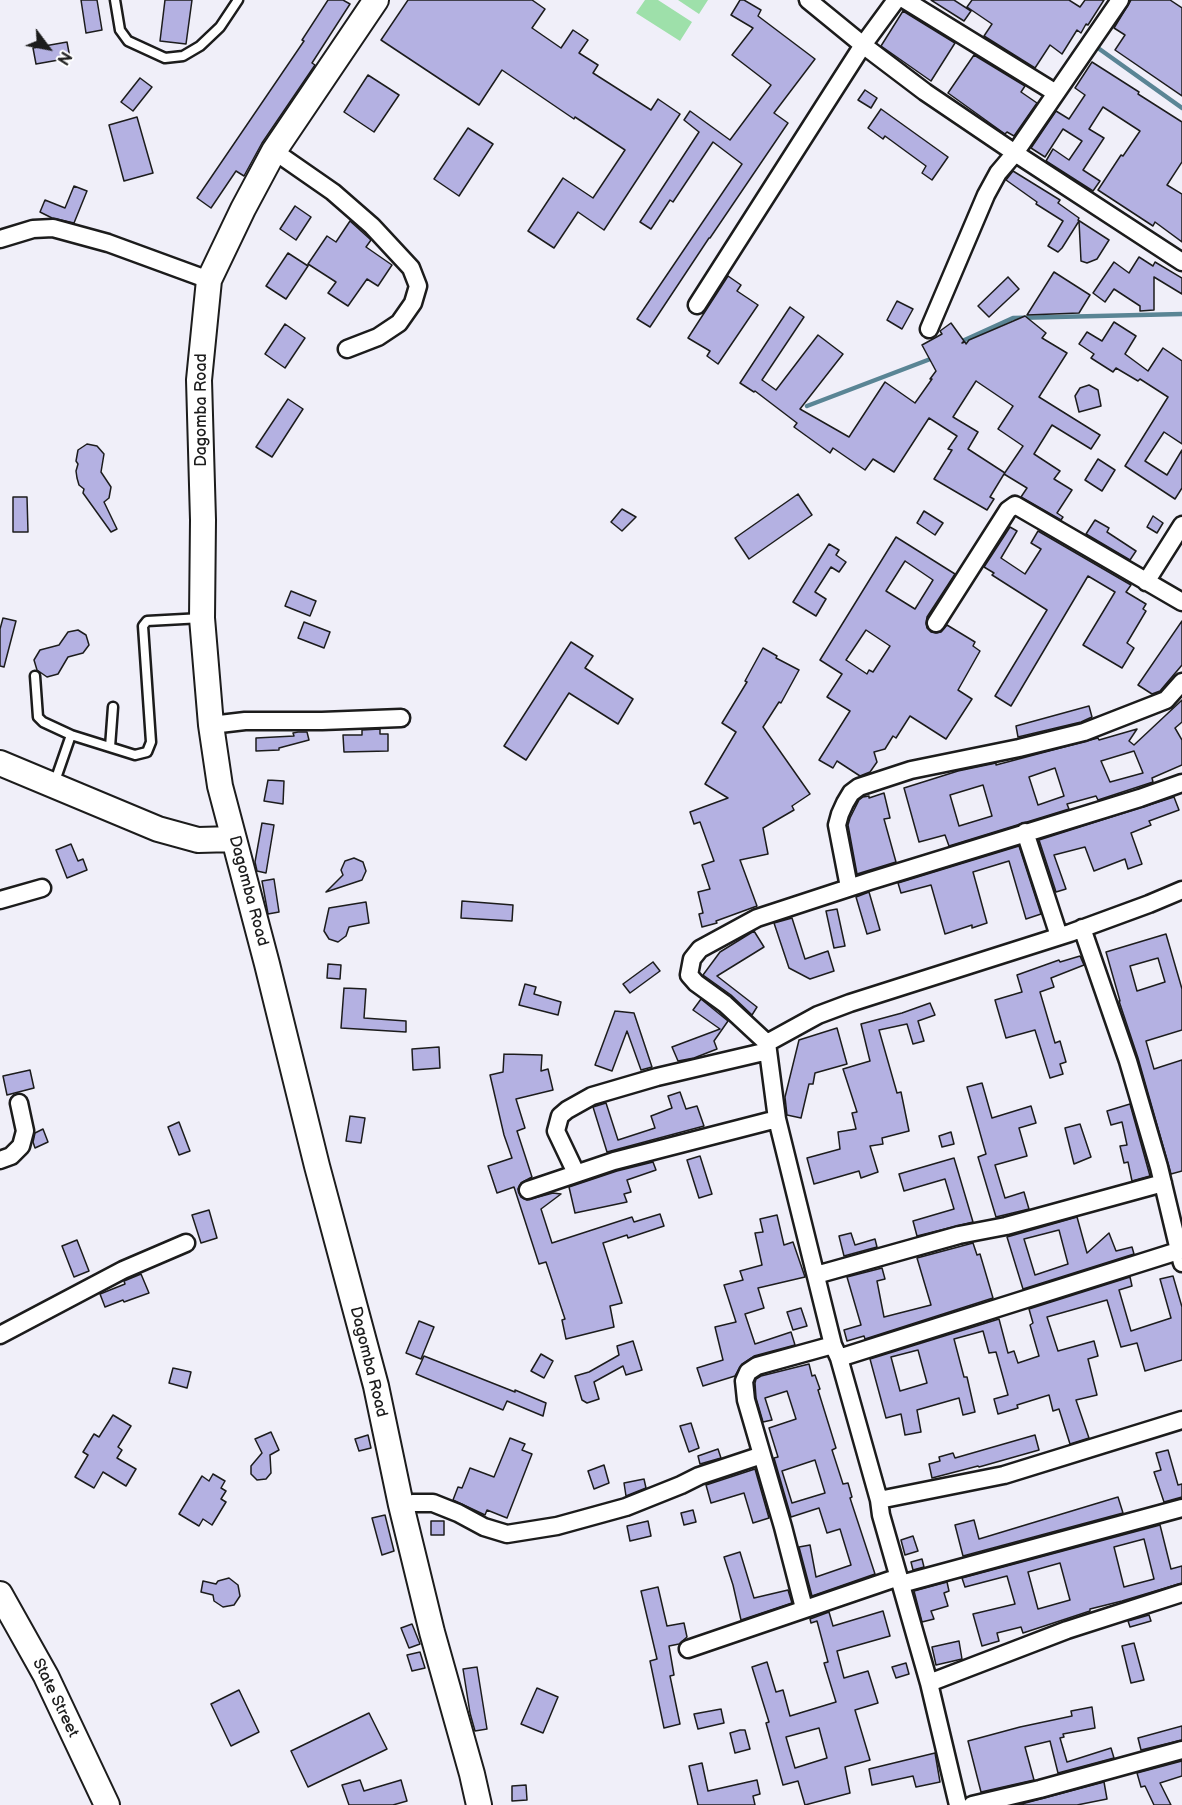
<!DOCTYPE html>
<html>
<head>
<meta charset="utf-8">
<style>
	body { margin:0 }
	#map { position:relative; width:1182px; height:1805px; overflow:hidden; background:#f0eff9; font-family:"Balsamiq Sans",sans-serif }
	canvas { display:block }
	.north { position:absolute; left:18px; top:18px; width:60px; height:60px; -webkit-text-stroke:4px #fff; paint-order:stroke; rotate:122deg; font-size:16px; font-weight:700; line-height:24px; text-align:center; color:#1c1c1c }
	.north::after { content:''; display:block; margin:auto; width:21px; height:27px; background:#1c1c1c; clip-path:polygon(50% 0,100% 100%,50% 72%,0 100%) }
</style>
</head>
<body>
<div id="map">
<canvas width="1182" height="1805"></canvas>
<div class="north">N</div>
</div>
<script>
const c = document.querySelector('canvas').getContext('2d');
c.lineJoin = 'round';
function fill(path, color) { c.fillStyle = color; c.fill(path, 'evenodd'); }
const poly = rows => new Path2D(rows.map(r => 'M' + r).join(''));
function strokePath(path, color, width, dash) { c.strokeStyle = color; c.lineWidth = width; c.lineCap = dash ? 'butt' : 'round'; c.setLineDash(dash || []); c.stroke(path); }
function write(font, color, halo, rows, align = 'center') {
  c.font = font + ' "Balsamiq Sans",sans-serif'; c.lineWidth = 4.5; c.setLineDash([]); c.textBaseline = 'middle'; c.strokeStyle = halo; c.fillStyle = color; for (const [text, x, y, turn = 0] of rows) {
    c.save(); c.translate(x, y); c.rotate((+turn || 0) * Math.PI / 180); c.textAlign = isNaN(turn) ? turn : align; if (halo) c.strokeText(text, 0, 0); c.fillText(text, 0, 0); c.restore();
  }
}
fill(poly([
	[645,0,658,0,692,22,680,41,636,13],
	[678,0,708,0,699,14]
]), '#9ee0aa');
strokePath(poly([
	[1098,48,1182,108],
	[958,343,1013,318,1182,314],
	[807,406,933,358]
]), '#5a8595', 4.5);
const building = poly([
	[81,0,97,0,102,30,86,33,81,0],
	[165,0,192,0,186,44,160,41,165,0],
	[328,0,343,0,350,4,312,63,315,65,262,143,244,176,236,171,211,208,197,198,304,41,302,40,328,0],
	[408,0,532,0,545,9,532,28,561,48,573,30,588,40,579,53,598,65,593,73,651,110,658,99,680,114,604,230,578,212,554,248,528,231,563,178,593,198,625,150,575,117,574,119,502,70,479,105,381,40,408,0],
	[740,0,744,0,761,10,758,16,815,59,774,113,788,123,710,238,709,238,650,327,637,319,742,164,713,142,673,202,670,200,651,229,640,222,699,132,684,120,690,111,730,140,771,85,732,55,753,28,731,15,740,0],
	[931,0,954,0,971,11,964,21,931,0],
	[972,0,1069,0,1080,7,1085,0,1104,0,1088,25,1086,24,1081,33,1077,30,1062,54,1050,45,1035,68,984,36,992,24,967,7,972,0],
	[1131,0,1170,0,1182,8,1182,96,1115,50,1125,35,1114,28,1131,0],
	[903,11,955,43,931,81,881,46,903,11],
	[67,42,70,58,36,64,33,48,67,42],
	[974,55,1025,86,1021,92,1037,103,1014,136,1007,132,1005,134,948,93,974,55],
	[1092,62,1139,92,1138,94,1182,122,1182,162,1167,185,1182,194,1182,242,1155,222,1153,226,1098,190,1121,155,1123,156,1140,131,1103,107,1089,129,1104,138,1083,170,1100,181,1093,191,1046,161,1053,149,1069,160,1082,141,1063,129,1045,157,1031,148,1056,111,1069,119,1085,95,1075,88,1092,62],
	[368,75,399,95,374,132,344,112,368,75],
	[140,78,152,87,133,111,121,102,140,78],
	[865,90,877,98,871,108,858,100,865,90],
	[881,109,948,157,932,180,922,173,926,166,885,136,883,139,868,128,881,109],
	[137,117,153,173,124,181,109,125,137,117],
	[468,128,493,144,459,196,434,179,468,128],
	[1013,171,1060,200,1058,203,1079,218,1078,220,1109,240,1097,259,1087,263,1081,261,1079,221,1062,248,1058,252,1048,246,1063,221,1036,204,1037,202,1006,180,1013,171],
	[74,186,87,191,74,223,52,218,40,212,45,200,65,208,74,186],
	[295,206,311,217,296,240,280,229,295,206],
	[350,221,371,240,366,247,392,265,378,286,367,279,348,306,328,293,336,282,308,264,327,236,336,242,350,221],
	[288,253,308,266,286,299,266,286,288,253],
	[1139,257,1153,266,1155,262,1182,278,1182,294,1154,277,1154,310,1140,311,1140,306,1114,289,1105,302,1093,293,1114,262,1129,273,1139,257],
	[1054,272,1090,295,1079,313,1027,315,1054,272],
	[728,276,741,285,737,291,758,305,718,364,707,356,710,351,688,338,728,276],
	[1008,277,1019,289,989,317,978,306,1008,277],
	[897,301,913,309,902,329,887,320,897,301],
	[790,307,804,317,762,380,776,390,818,335,843,354,800,409,849,437,885,382,915,403,932,379,930,379,936,371,922,345,942,334,940,331,951,323,964,341,962,343,965,342,966,344,969,340,1025,316,1046,333,1042,338,1067,353,1039,397,1100,435,1091,449,1052,425,1034,454,1060,471,1054,479,1072,490,1057,513,1063,517,1061,520,1021,497,1027,488,1004,474,990,497,994,499,987,510,934,479,952,450,948,449,957,436,929,418,894,472,873,459,865,470,833,448,830,453,794,427,797,423,755,391,754,392,740,383,790,307],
	[976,381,1013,406,998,429,1023,446,1004,474,1005,473,968,449,978,432,953,417,976,381],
	[1114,322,1136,336,1125,354,1148,371,1163,348,1182,361,1182,444,1164,432,1145,461,1167,475,1182,450,1182,488,1175,499,1125,466,1168,397,1140,379,1138,381,1116,368,1113,372,1091,358,1094,354,1079,344,1087,332,1102,341,1114,322],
	[285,324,305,338,285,368,265,354,285,324],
	[1089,385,1098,390,1101,406,1079,412,1075,396,1080,388,1089,385],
	[288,399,303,409,272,457,256,447,288,399],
	[87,444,97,446,104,454,101,472,111,487,109,498,104,502,117,529,111,532,83,493,84,489,79,485,77,478,76,471,78,464,76,461,78,450,87,444],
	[1098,459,1115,470,1102,491,1085,480,1098,459],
	[798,494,812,515,749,559,735,538,798,494],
	[13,497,27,497,28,532,13,532,13,497],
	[622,509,636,517,622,531,611,522,622,509],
	[924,511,943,523,935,535,917,523,924,511],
	[1153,516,1163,523,1157,533,1147,527,1153,516],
	[1095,520,1109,528,1107,532,1136,551,1130,560,1086,534,1095,520],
	[1010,527,1017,531,1001,558,1025,574,1041,549,1031,543,1038,531,1131,585,1126,592,1146,604,1143,609,1146,611,1127,643,1134,648,1122,668,1083,645,1115,592,1088,576,1011,706,995,696,1047,610,992,575,994,573,984,567,1010,527],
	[896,537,955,574,927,617,926,623,927,628,931,632,936,633,941,632,947,625,975,642,973,646,980,651,958,690,972,699,946,739,910,716,896,738,893,736,885,749,874,752,877,762,870,772,860,776,837,761,833,768,819,760,850,711,827,697,842,674,820,660,896,537],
	[905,561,933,580,915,609,886,591,905,561],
	[866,630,890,646,873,672,869,670,867,674,846,660,866,630],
	[829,544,839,550,836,555,846,562,839,572,831,567,815,592,826,599,816,616,793,602,829,544],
	[291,591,316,601,310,616,285,606,291,591],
	[3,618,16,621,4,667,0,666,0,629,3,618],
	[1182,621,1182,665,1160,691,1152,694,1138,685,1182,621],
	[304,622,330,632,324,648,298,638,304,622],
	[78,630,86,635,89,645,83,653,68,657,58,674,47,677,37,670,34,660,40,650,59,645,68,632,78,630],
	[571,642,593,656,585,668,633,699,618,724,569,693,526,760,504,746,571,642],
	[763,648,777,656,776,658,799,670,781,703,779,702,763,727,810,794,792,806,794,810,763,828,768,854,740,860,757,906,716,921,717,923,702,927,699,914,703,913,698,892,710,889,702,865,714,861,700,822,694,824,690,812,728,798,705,784,736,732,722,723,747,682,745,681,763,648],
	[1182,700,1182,722,1175,728,1182,740,1182,765,1152,778,1153,782,1098,800,1096,796,1067,804,1069,809,949,846,945,835,919,842,904,788,958,771,996,763,996,765,1098,738,1099,740,1137,729,1129,741,1134,745,1182,700],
	[1134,751,1143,773,1110,782,1101,761,1134,751],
	[1055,768,1064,796,1038,805,1029,777,1055,768],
	[983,785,992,816,959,826,950,795,983,785],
	[1089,706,1092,717,1081,722,1018,737,1016,726,1089,706],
	[380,729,380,734,388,734,388,751,344,752,343,735,362,735,362,730,380,729],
	[298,732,307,732,309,740,279,748,279,750,256,751,256,738,294,736,293,733,298,732],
	[268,780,284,781,283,804,264,801,268,780],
	[884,793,890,818,884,819,896,862,857,874,848,825,850,818,859,800,863,797,869,796,869,798,884,793],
	[1174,797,1179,810,1149,821,1151,825,1131,833,1142,864,1128,869,1125,859,1094,871,1085,847,1054,855,1066,889,1056,892,1039,840,1174,797],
	[262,823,274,825,266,873,257,871,255,862,262,823],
	[71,844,78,861,83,859,87,870,67,878,56,850,71,844],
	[1019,846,1041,914,1026,919,1009,861,973,872,987,923,972,928,972,925,945,934,931,885,901,893,898,883,1019,846],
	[354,858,363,862,366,871,362,880,326,892,343,875,341,870,345,861,354,858],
	[274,879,279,912,268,914,262,881,274,879],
	[869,892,880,930,867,934,856,897,869,892],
	[462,901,513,905,512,921,461,918,462,901],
	[366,902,369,923,349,927,346,936,338,942,329,939,324,931,329,908,366,902],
	[837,909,845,946,834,948,826,911,837,909],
	[792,918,805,959,828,951,834,971,810,979,789,968,774,923,792,918],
	[754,931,764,947,717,976,757,1007,752,1015,731,995,703,975,720,952,754,931],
	[1166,934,1182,989,1182,1030,1146,1041,1154,1069,1182,1060,1182,1171,1171,1174,1138,1058,1119,1001,1120,1001,1106,952,1166,934],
	[1158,958,1165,982,1137,991,1130,966,1158,958],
	[1080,956,1084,965,1051,978,1054,987,1040,992,1055,1043,1060,1041,1066,1062,1060,1064,1063,1074,1050,1078,1035,1030,1006,1038,995,1000,1022,992,1017,975,1059,960,1060,962,1080,956],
	[653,962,660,971,630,993,623,984,653,962],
	[328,964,341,965,340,979,327,978,328,964],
	[525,984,536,987,534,994,561,1002,558,1015,519,1005,525,984],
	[344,988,366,989,364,1018,406,1021,406,1032,341,1028,344,988],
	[701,999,728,1021,714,1041,717,1049,694,1058,678,1061,672,1047,720,1029,693,1010,701,999],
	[930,1003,935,1015,918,1021,924,1041,913,1044,907,1024,879,1030,897,1093,901,1092,909,1131,882,1138,883,1144,870,1146,878,1172,861,1178,859,1171,814,1184,807,1158,840,1149,838,1132,856,1129,852,1113,857,1112,843,1069,870,1061,861,1024,902,1013,930,1003],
	[615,1011,634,1013,652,1067,641,1070,627,1031,612,1071,595,1065,615,1011],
	[837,1028,847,1064,815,1073,813,1084,809,1084,801,1118,787,1115,785,1097,799,1040,837,1028],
	[439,1047,440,1068,413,1070,412,1049,439,1047],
	[504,1054,542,1055,541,1071,548,1069,553,1090,516,1099,525,1128,517,1131,532,1177,521,1183,518,1189,521,1197,527,1200,553,1193,561,1194,541,1209,552,1243,632,1217,634,1222,660,1214,664,1226,628,1238,627,1235,603,1243,622,1303,610,1306,614,1327,566,1339,562,1320,565,1319,546,1262,539,1264,514,1187,497,1193,488,1166,512,1158,504,1135,490,1075,503,1072,504,1054],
	[30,1070,34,1088,7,1095,3,1076,30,1070],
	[982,1083,992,1118,1031,1106,1036,1123,1019,1128,1027,1156,995,1165,1005,1198,1024,1192,1029,1209,996,1217,978,1157,986,1154,967,1087,982,1083],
	[680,1092,686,1109,697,1106,704,1126,607,1152,593,1107,606,1103,618,1140,655,1128,651,1116,672,1108,668,1096,680,1092],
	[1130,1104,1150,1176,1132,1181,1128,1162,1124,1163,1120,1146,1127,1145,1122,1122,1111,1125,1107,1111,1130,1104],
	[350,1116,365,1118,361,1143,346,1141,350,1116],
	[179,1122,190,1151,179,1155,168,1127,179,1122],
	[1080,1124,1091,1157,1074,1164,1065,1128,1080,1124],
	[43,1129,48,1142,35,1148,33,1142,35,1133,43,1129],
	[951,1132,954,1144,942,1147,939,1136,951,1132],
	[700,1156,712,1194,699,1198,687,1160,700,1156],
	[954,1158,973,1222,917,1236,913,1221,954,1209,945,1179,904,1191,899,1174,954,1158],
	[653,1162,656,1170,627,1180,631,1192,624,1194,627,1202,575,1213,569,1187,617,1171,653,1162],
	[209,1210,217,1238,201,1243,192,1215,209,1210],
	[777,1215,784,1245,793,1242,805,1277,758,1288,764,1308,745,1314,755,1344,791,1332,795,1345,754,1356,742,1364,735,1376,703,1386,697,1368,723,1360,715,1327,736,1322,724,1285,743,1280,740,1271,762,1265,755,1233,763,1232,760,1219,777,1215],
	[1077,1217,1087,1253,1109,1233,1116,1251,1132,1247,1134,1254,1023,1289,1007,1237,1077,1217],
	[1059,1230,1068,1264,1035,1275,1024,1239,1059,1230],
	[851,1233,855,1245,875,1239,877,1247,844,1256,839,1236,851,1233],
	[77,1240,89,1271,74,1277,62,1246,77,1240],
	[973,1243,977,1255,980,1254,993,1298,865,1339,864,1336,847,1341,844,1330,861,1325,847,1277,882,1268,885,1279,877,1281,884,1317,931,1305,917,1258,973,1243],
	[141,1274,149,1293,124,1302,123,1300,105,1307,100,1294,125,1284,124,1281,141,1274],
	[1173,1276,1182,1307,1182,1360,1145,1371,1137,1343,1121,1347,1107,1300,1047,1317,1058,1351,1094,1341,1098,1356,1088,1359,1097,1395,1076,1400,1089,1438,1070,1444,1059,1409,1053,1411,1049,1395,1017,1405,1018,1408,998,1414,994,1399,1008,1395,996,1352,989,1353,983,1331,954,1339,964,1377,967,1377,975,1412,963,1415,959,1398,917,1410,921,1432,905,1435,901,1414,886,1418,870,1359,999,1319,1008,1353,1014,1351,1018,1363,1039,1356,1030,1325,1033,1323,1029,1309,1130,1277,1132,1286,1119,1290,1131,1331,1171,1318,1160,1279,1173,1276],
	[918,1350,927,1383,900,1391,891,1357,918,1350],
	[801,1308,807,1326,793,1330,787,1312,801,1308],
	[419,1321,434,1327,421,1359,406,1353,419,1321],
	[633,1341,642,1370,626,1375,623,1366,594,1382,599,1399,587,1403,582,1400,575,1376,589,1372,619,1355,617,1346,633,1341],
	[541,1354,553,1361,544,1378,531,1371,541,1354],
	[424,1356,515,1392,515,1390,546,1403,543,1416,507,1401,503,1410,416,1374,424,1356],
	[809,1364,812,1376,815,1375,820,1389,818,1390,836,1448,832,1450,843,1484,848,1483,852,1497,850,1498,875,1574,812,1596,799,1547,810,1545,816,1577,851,1565,840,1529,827,1533,819,1508,791,1517,774,1458,778,1457,769,1428,796,1419,787,1391,765,1398,772,1420,763,1422,756,1398,755,1383,756,1379,761,1376,809,1364],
	[815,1460,825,1493,792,1503,782,1471,815,1460],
	[173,1368,191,1372,187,1388,169,1383,173,1368],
	[113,1415,131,1426,118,1447,122,1450,117,1458,136,1469,126,1486,103,1472,94,1488,75,1477,88,1455,83,1452,94,1434,99,1437,113,1415],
	[691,1423,699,1448,689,1452,680,1426,691,1423],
	[271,1432,279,1450,270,1455,271,1473,266,1479,257,1480,251,1474,251,1466,262,1453,255,1439,271,1432],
	[368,1435,371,1448,359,1451,355,1439,368,1435],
	[1035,1435,1039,1450,979,1467,978,1466,932,1478,929,1464,940,1461,939,1457,953,1453,955,1458,1035,1435],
	[510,1438,525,1444,522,1450,532,1454,507,1518,487,1510,485,1515,453,1500,458,1487,462,1488,470,1468,494,1477,510,1438],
	[718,1449,721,1458,700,1464,698,1456,718,1449],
	[1168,1450,1178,1485,1182,1484,1182,1497,1164,1502,1154,1472,1161,1470,1156,1453,1168,1450],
	[604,1465,609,1483,594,1489,588,1471,604,1465],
	[755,1469,769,1518,753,1523,744,1493,711,1503,706,1485,755,1469],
	[213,1474,225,1481,221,1488,226,1491,221,1499,226,1502,212,1525,203,1519,199,1526,179,1514,202,1476,209,1481,213,1474],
	[644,1479,646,1488,626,1496,624,1483,644,1479],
	[1118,1497,1123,1513,963,1556,955,1525,974,1520,979,1539,1118,1497],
	[693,1510,696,1522,684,1525,681,1513,693,1510],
	[385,1515,394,1551,382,1555,372,1518,385,1515],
	[431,1521,444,1521,444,1535,431,1535,431,1521],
	[648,1521,651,1536,630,1541,627,1526,648,1521],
	[1160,1525,1171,1569,1182,1566,1182,1583,1122,1601,1090,1609,1090,1611,1023,1633,1021,1627,997,1633,999,1641,982,1646,973,1614,1015,1604,1007,1576,965,1587,962,1578,1160,1525],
	[1144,1539,1154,1579,1124,1587,1114,1547,1144,1539],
	[1060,1563,1070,1600,1038,1609,1028,1572,1060,1563],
	[913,1536,918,1551,905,1555,901,1540,913,1536],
	[740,1552,754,1598,788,1590,792,1603,741,1620,733,1585,724,1557,740,1552],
	[922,1559,924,1567,913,1570,911,1562,922,1559],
	[229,1578,238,1585,240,1596,234,1605,223,1607,214,1601,213,1595,201,1592,203,1581,216,1584,218,1581,229,1578],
	[947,1582,949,1591,944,1593,948,1606,931,1611,934,1619,922,1622,914,1591,947,1582],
	[658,1587,667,1626,684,1623,687,1637,679,1644,669,1646,674,1675,670,1676,680,1724,664,1728,650,1661,657,1659,641,1591,658,1587],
	[883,1611,890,1636,837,1651,844,1678,868,1671,878,1703,855,1710,870,1760,845,1767,850,1793,805,1805,798,1781,783,1785,766,1723,769,1722,752,1667,767,1662,776,1692,783,1690,790,1716,836,1702,824,1663,828,1662,817,1621,811,1623,810,1619,829,1612,833,1626,883,1611],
	[819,1728,827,1758,795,1768,786,1737,819,1728],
	[1149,1615,1151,1621,1130,1627,1128,1621,1149,1615],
	[412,1624,420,1644,409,1648,401,1628,412,1624],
	[959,1641,962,1659,936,1665,932,1647,959,1641],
	[1134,1643,1144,1680,1131,1683,1122,1646,1134,1643],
	[420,1652,425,1668,412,1671,407,1655,420,1652],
	[906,1663,909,1674,896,1678,892,1667,906,1663],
	[477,1667,487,1729,475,1731,470,1713,463,1669,477,1667],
	[537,1688,558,1697,543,1733,521,1724,537,1688],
	[239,1690,259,1732,231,1746,211,1704,239,1690],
	[1092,1707,1095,1728,1063,1734,1064,1737,1060,1738,1067,1762,1111,1748,1114,1758,1058,1773,1050,1741,1025,1747,1034,1780,981,1792,968,1741,1020,1727,1072,1716,1071,1711,1092,1707],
	[721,1709,724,1723,698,1729,694,1714,721,1709],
	[369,1713,387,1749,308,1787,291,1751,369,1713],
	[1182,1726,1182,1740,1141,1750,1138,1738,1182,1726],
	[740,1730,745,1730,750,1749,735,1753,730,1733,740,1730],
	[935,1753,940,1782,916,1787,913,1776,872,1785,869,1769,935,1753],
	[1182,1761,1182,1776,1160,1783,1171,1805,1154,1805,1145,1786,1141,1787,1137,1773,1182,1761],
	[702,1763,708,1791,757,1780,760,1794,753,1796,755,1805,698,1805,689,1766,702,1763],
	[360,1780,364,1791,401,1780,407,1801,393,1805,349,1805,342,1785,360,1780],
	[1104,1782,1107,1799,1077,1805,1018,1805,1104,1782],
	[526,1785,527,1800,512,1801,512,1786,526,1785]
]);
fill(building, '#b4b1e2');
strokePath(building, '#1c1c1c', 1.5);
const lane = poly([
	[115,0,120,30,128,41,165,58,183,56,200,46,220,27,238,0],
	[35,676,38,717,43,722,71,735],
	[110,747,113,707],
	[54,784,71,735,135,755,147,752,151,742,143,626,147,621,202,618]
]);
const street = poly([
	[808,0,863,45,925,92,1015,153,1182,262],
	[905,0,1056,93],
	[274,151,333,192,372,226,411,268,418,286,413,303,399,323,378,337,347,349],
	[0,239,33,229,53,228,108,243,209,280],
	[697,305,831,95,863,45,896,0],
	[929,329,986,195,998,173,1015,153,1120,0],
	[1146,582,1182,525],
	[936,623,1008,510,1015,505,1182,602],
	[211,725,245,721,322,721,401,718],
	[1025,832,1059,936],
	[849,887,837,825,840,814,845,803,851,793,859,787,911,770,1019,748,1084,732,1166,700,1182,682],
	[0,900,42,888],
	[1082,928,1128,1061,1159,1167,1182,1263],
	[767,1043,725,1004,696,983,689,975,692,959,700,949,757,918,870,881,1140,798,1182,783],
	[0,1160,11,1156,21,1146,25,1131,19,1103],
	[576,1173,556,1131,560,1116,567,1110,592,1096,657,1077,768,1051],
	[528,1190,614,1161,777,1119],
	[816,1275,959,1235,1006,1226,1163,1183],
	[0,1335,123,1270,186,1243],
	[839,1358,1178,1251],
	[879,1500,1004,1475,1182,1420],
	[401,1505,414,1503,433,1503,458,1513,484,1527,507,1534,557,1526,626,1507,681,1485,699,1476,762,1455],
	[901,1584,1182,1508],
	[804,1608,783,1527,746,1400,744,1381,748,1372,757,1366,833,1345],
	[688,1649,899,1577],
	[929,1683,1067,1630,1182,1593],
	[958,1805,929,1683,881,1515,879,1500,839,1358,833,1345,798,1204,777,1119,767,1043,818,1015,850,1003,1070,933,1149,904,1182,890],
	[972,1805,1040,1789,1182,1750]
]);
const secondary = poly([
	[376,0,274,151,243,209,209,280,199,380,203,520,202,618,211,725,220,786,267,964,317,1166,376,1386,401,1505,432,1632,472,1774,479,1805],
	[0,763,158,829,198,840,234,839],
	[0,1594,46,1676,107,1805]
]);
strokePath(lane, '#1c1c1c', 13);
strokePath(street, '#1c1c1c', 21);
strokePath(secondary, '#1c1c1c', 28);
strokePath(lane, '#fff', 8);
strokePath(street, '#fff', 16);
strokePath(secondary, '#fff', 24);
write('16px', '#1c1c1c', '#fff', [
	["Dagomba Road",202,410,-90],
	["Dagomba Road",248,891,75],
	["Dagomba Road",368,1362,76],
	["State Street",55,1698,64]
]);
</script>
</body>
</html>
